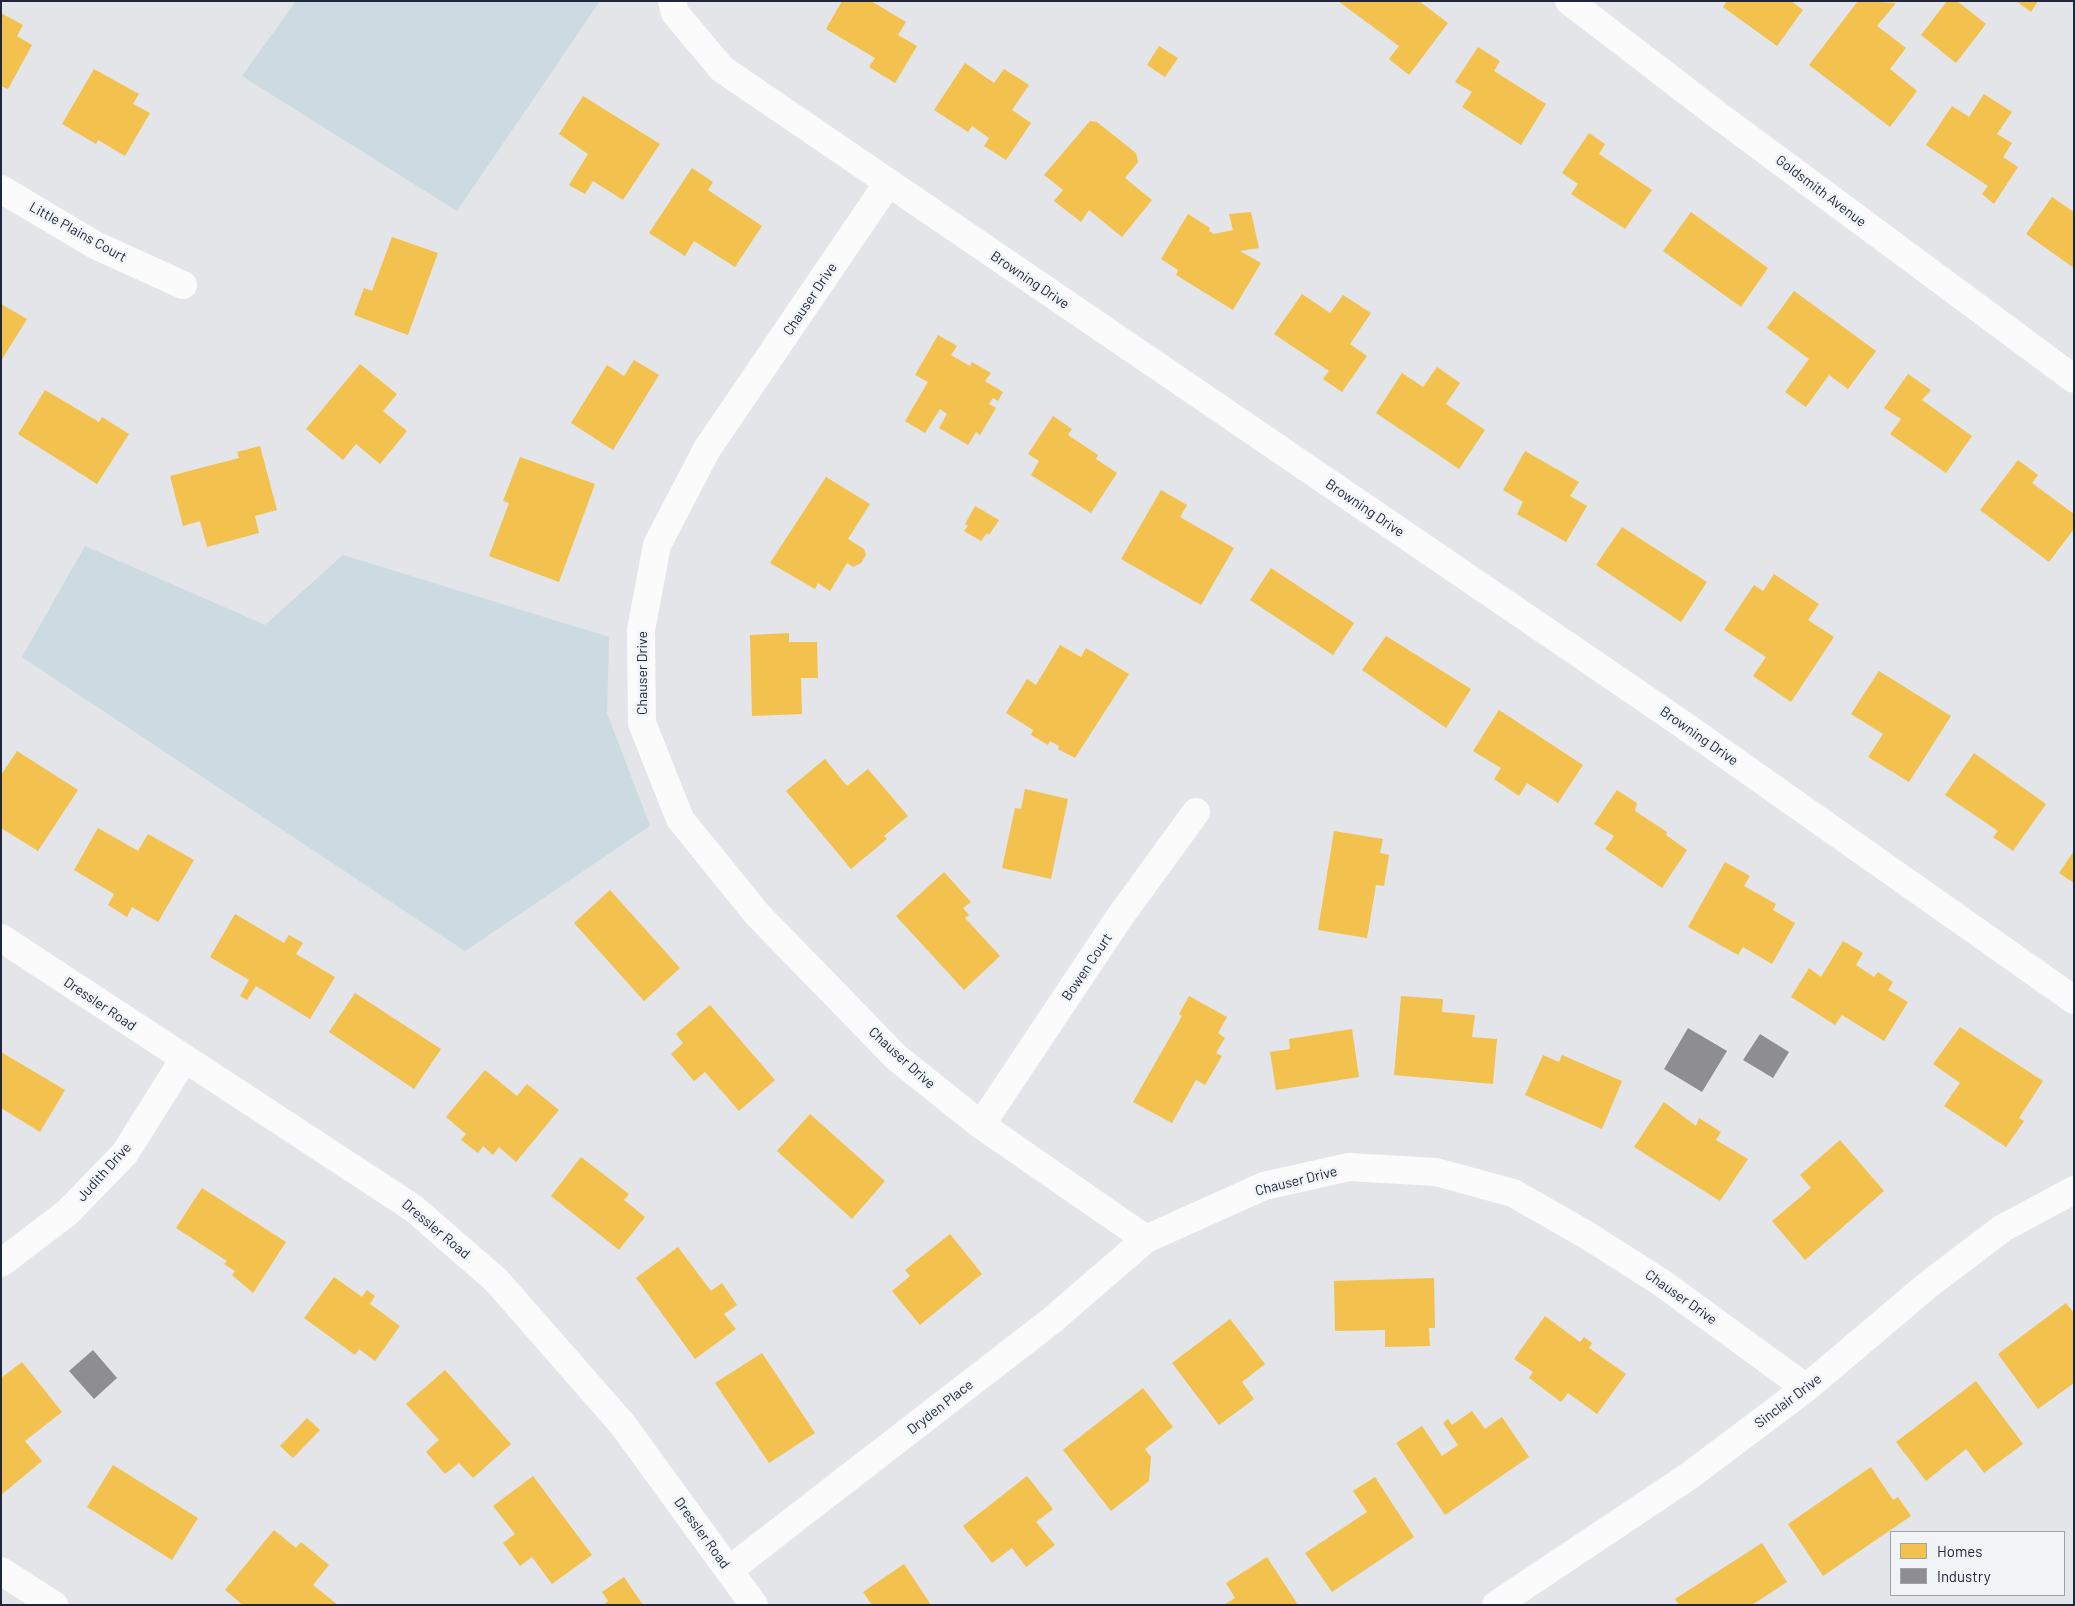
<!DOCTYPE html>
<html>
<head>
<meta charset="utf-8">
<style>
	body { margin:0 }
	#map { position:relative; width:2075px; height:1606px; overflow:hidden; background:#e3e5e8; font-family:Barlow,sans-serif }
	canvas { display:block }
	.frame { position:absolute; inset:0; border:2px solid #21273b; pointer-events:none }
	.legend { position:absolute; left:1890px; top:1531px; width:175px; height:65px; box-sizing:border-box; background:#f1f4f7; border:1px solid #9ea2ac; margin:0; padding:6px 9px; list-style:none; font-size:15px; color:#21273b }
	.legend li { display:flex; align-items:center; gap:10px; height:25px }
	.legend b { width:25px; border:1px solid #9ea2ac }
</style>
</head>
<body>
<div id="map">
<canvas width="2075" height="1606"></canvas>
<div class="frame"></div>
<ul class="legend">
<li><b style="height:14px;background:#f2c14e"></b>Homes</li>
<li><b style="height:14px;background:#8d8d92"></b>Industry</li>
</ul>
</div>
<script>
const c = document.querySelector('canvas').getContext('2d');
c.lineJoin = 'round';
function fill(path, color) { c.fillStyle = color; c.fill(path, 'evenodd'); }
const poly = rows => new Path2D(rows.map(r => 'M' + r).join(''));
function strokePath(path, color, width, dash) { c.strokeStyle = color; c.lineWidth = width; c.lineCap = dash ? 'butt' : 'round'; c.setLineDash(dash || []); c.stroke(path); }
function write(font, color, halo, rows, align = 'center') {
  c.font = font + ' Barlow,sans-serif'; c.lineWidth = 5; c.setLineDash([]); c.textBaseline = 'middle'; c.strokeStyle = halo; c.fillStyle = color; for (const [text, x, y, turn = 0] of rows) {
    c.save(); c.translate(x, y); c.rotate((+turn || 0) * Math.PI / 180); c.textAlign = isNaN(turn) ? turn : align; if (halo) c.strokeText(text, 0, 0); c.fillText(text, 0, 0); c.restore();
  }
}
fill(poly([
	[296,1,600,1,457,211,242,76],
	[85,546,265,625,343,555,609,637,607,713,650,826,465,951,22,657]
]), '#ccdae1');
fill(poly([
	[842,1,871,1,906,22,898,35,917,46,895,83,869,67,875,58,826,29],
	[1338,1,1419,1,1448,23,1409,75,1389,59,1399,46],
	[1727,1,1791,1,1803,10,1777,46,1723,7],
	[1858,1,1896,3,1877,26,1906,48,1890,69,1917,91,1890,127,1809,65],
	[1947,1,1957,1,1986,24,1956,63,1921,35],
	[2016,1,2038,1,2031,12],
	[1,13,23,25,17,36,32,45,8,89,1,86],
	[1159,46,1178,58,1165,77,1147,65],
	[1478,47,1500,61,1494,71,1546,104,1521,145,1462,107,1472,92,1455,82],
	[965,63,994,83,1004,69,1029,85,1012,110,1031,123,1006,160,984,146,989,138,972,126,968,132,934,110],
	[94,69,139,94,133,104,150,113,125,156,98,140,96,144,62,124],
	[1984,94,2012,112,1997,134,2012,143,2003,157,2018,167,1994,204,1982,194,1988,186,1926,145,1952,106,1969,117],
	[583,96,660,144,623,200,593,181,585,194,569,185,588,154,559,134],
	[1090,121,1097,122,1136,153,1138,162,1125,178,1152,200,1122,237,1089,210,1081,222,1054,201,1063,190,1044,175],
	[1589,133,1605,144,1599,154,1652,190,1625,229,1571,194,1578,184,1562,173],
	[692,168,713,182,708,190,762,226,735,267,694,241,685,256,649,233],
	[2052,197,2074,212,2074,268,2026,234],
	[1251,212,1259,248,1240,251,1261,263,1233,310,1176,275,1178,270,1161,259,1188,214,1210,228,1209,231,1214,234,1233,230,1229,214],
	[1691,212,1768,268,1741,307,1663,251],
	[392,237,438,253,408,335,354,315,364,288,372,291],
	[1794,291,1876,351,1848,389,1829,375,1806,407,1785,392,1809,359,1767,328],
	[1302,294,1330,313,1343,295,1371,313,1350,344,1367,356,1342,392,1323,379,1329,371,1274,334],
	[1,304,27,319,1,361],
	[938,335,957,346,951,355,970,366,972,362,991,373,985,381,1003,392,998,401,993,398,989,404,996,408,980,435,976,432,968,445,939,428,947,414,940,409,925,433,905,421,928,382,915,375],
	[634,360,659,375,613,450,571,423,607,365,624,376],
	[360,364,397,394,383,411,407,431,380,464,356,444,343,460,306,429],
	[1437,367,1460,383,1446,404,1485,430,1459,469,1376,413,1402,373,1423,387],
	[1908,374,1931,390,1922,400,1972,436,1946,473,1890,434,1901,419,1884,408],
	[45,390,99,422,102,417,129,434,97,484,18,434],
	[1053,416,1072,429,1068,435,1098,455,1096,459,1117,473,1091,513,1031,475,1039,461,1028,454],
	[260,446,277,510,255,516,259,533,207,547,200,521,183,526,170,476,239,458,237,452],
	[1525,451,1579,482,1570,496,1587,506,1566,542,1517,514,1523,502,1503,490],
	[520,457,595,484,559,582,489,556,509,503,503,501],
	[2018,460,2038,475,2032,483,2074,514,2074,529,2049,562,1980,510],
	[826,477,870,504,848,539,864,549,866,555,861,563,853,567,847,563,830,591,818,583,815,589,770,563],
	[1161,490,1187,505,1180,517,1234,548,1201,605,1121,559],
	[975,506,999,520,989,535,987,533,981,541,964,531,968,526,965,524],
	[1622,527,1707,582,1681,622,1596,565],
	[1271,568,1354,623,1333,655,1250,600],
	[1774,574,1819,604,1808,620,1834,637,1791,702,1753,676,1766,657,1724,630,1754,585,1763,591],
	[789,633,789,642,817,642,818,678,801,678,802,714,752,716,750,635],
	[1386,636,1471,689,1446,728,1362,670],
	[1060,645,1081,657,1086,648,1129,674,1075,758,1058,749,1059,746,1050,741,1048,745,1031,735,1033,730,1006,713,1027,679,1036,685],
	[1879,671,1951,716,1909,782,1868,757,1883,734,1851,714],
	[1499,710,1583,765,1558,803,1527,783,1519,796,1494,779,1501,768,1473,751],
	[17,751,78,790,38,851,1,828,1,775],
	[1974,753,2046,804,2013,851,1993,837,1998,831,1945,795],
	[825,759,847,786,868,769,908,816,884,836,887,839,851,869,786,791],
	[1025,789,1068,799,1051,879,1002,868,1015,808,1021,809],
	[1617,790,1637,803,1635,811,1667,832,1666,835,1687,850,1662,888,1605,849,1614,836,1594,824],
	[98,828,138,851,148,834,194,860,158,922,132,907,127,917,108,905,114,894,74,870],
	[1334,831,1383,839,1380,853,1389,855,1384,886,1376,885,1367,938,1318,930],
	[2074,851,2074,883,2059,873],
	[1725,862,1750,876,1744,886,1776,904,1773,910,1795,923,1772,964,1743,947,1738,955,1688,927],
	[944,872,971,902,963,908,969,915,965,918,1000,956,964,990,896,916],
	[610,890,680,968,644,1001,574,923],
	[235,914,284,943,289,935,303,943,296,954,335,977,310,1019,256,986,247,1000,240,996,249,980,210,957],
	[1843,941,1863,953,1856,965,1874,977,1878,972,1893,982,1888,990,1908,1002,1884,1041,1842,1015,1835,1025,1791,997,1809,968,1821,977],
	[355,993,441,1049,414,1089,329,1032],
	[1189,996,1227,1017,1218,1033,1225,1038,1216,1053,1222,1056,1205,1085,1196,1080,1172,1123,1133,1102,1182,1016,1179,1014],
	[1401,996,1443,999,1442,1012,1475,1015,1472,1037,1497,1039,1493,1084,1394,1075],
	[710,1005,775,1080,739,1111,705,1072,694,1081,671,1054,683,1043,676,1034],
	[1960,1027,2043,1081,2019,1118,2024,1121,2006,1147,1944,1106,1960,1083,1933,1064],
	[1352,1029,1359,1077,1276,1090,1270,1052,1290,1049,1289,1039],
	[1,1052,65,1090,40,1132,1,1108],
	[1543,1055,1559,1062,1562,1055,1622,1081,1602,1129,1525,1095],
	[485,1070,517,1096,527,1084,559,1110,516,1162,499,1147,493,1155,483,1146,478,1153,461,1140,466,1134,446,1117],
	[1664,1102,1696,1126,1699,1118,1721,1132,1716,1140,1748,1159,1720,1201,1634,1147],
	[810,1114,885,1181,852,1219,777,1151],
	[1840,1140,1884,1191,1805,1260,1772,1221,1811,1188,1800,1175],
	[581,1157,629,1194,624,1200,645,1217,619,1250,551,1196],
	[202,1188,286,1242,253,1293,232,1275,235,1271,224,1264,227,1261,176,1228],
	[950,1234,982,1274,920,1325,892,1291,910,1276,905,1270],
	[678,1247,711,1291,722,1283,737,1305,724,1314,736,1329,695,1359,636,1278],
	[334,1277,362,1297,367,1290,375,1296,370,1304,400,1326,375,1361,359,1349,355,1355,304,1318],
	[1434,1278,1435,1328,1429,1328,1430,1346,1385,1347,1385,1330,1335,1331,1334,1281],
	[2066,1303,2074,1313,2074,1383,2038,1409,1998,1354],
	[1545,1316,1580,1342,1584,1337,1592,1343,1589,1348,1626,1374,1597,1414,1568,1393,1561,1402,1529,1378,1533,1372,1514,1359],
	[1230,1319,1265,1364,1242,1382,1254,1399,1219,1425,1172,1363],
	[762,1353,815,1433,769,1463,715,1383],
	[22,1362,62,1412,25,1441,42,1461,1,1495,1,1378],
	[445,1370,511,1444,473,1478,459,1463,445,1474,426,1452,439,1440,406,1404],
	[1976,1381,2023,1444,1984,1473,1966,1449,1926,1481,1896,1442],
	[1143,1388,1173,1427,1145,1449,1151,1457,1149,1481,1111,1511,1063,1450],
	[1472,1411,1485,1429,1502,1417,1529,1457,1445,1515,1396,1443,1422,1426,1442,1456,1458,1445,1443,1423,1448,1419,1452,1425],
	[307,1418,320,1430,293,1458,280,1446],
	[113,1465,198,1518,172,1560,87,1507],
	[1871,1467,1893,1500,1898,1497,1911,1516,1823,1576,1788,1524],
	[533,1476,592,1555,552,1584,532,1557,520,1566,503,1543,515,1534,493,1506],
	[1027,1476,1053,1509,1036,1522,1055,1545,1026,1567,1012,1548,992,1563,963,1526],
	[1375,1477,1414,1537,1332,1592,1305,1553,1367,1512,1353,1491],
	[274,1530,296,1548,301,1542,329,1565,313,1585,338,1605,243,1605,225,1590],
	[1762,1543,1787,1582,1752,1605,1679,1605,1675,1599],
	[1267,1557,1298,1605,1224,1605,1235,1598,1226,1583],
	[904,1564,931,1605,872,1605,863,1592],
	[624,1577,643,1605,603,1605,608,1601,602,1592]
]), '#f2c14e');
fill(poly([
	[1688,1028,1727,1051,1702,1092,1664,1069],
	[1760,1034,1789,1052,1773,1078,1743,1060],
	[93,1350,117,1378,94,1399,69,1371]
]), '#8d8d92');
strokePath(poly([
	[672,1,675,13,722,69,1675,719,2074,1000],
	[1569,1,1719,116,2074,379],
	[888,183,707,449,657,545,641,630,642,723,680,819,757,914,896,1057,981,1125,1146,1239],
	[1,189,95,245,183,285],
	[1,938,413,1208,496,1280,623,1425,754,1605],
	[981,1125,1119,918,1196,812],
	[1,1263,68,1212,125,1153,184,1059],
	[729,1570,1051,1321,1146,1239,1264,1186,1349,1167,1436,1172,1513,1193,1585,1234,1662,1283,1806,1388],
	[1,1571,54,1605],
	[1496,1605,1689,1476,1806,1388,1929,1284,2003,1228,2074,1190]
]), '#fbfbfc', 28);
write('14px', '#21273b', '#f1f4f7', [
	["Goldsmith Avenue",1821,191,37],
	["Little Plains Court",78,232,29],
	["Browning Drive",1030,280,34],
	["Chauser Drive",810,299,-56],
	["Browning Drive",1365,508,34],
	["Chauser Drive",642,673,-90],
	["Browning Drive",1699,736,35],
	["Bowen Court",1087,967,-56],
	["Dressler Road",100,1004,34],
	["Chauser Drive",902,1058,42],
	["Judith Drive",104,1172,-48],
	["Chauser Drive",1296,1181,-14],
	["Dressler Road",436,1229,40],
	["Chauser Drive",1681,1297,35],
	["Sinclair Drive",1788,1401,-37],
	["Dryden Place",940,1407,-38],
	["Dressler Road",702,1533,54]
]);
</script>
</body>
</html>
